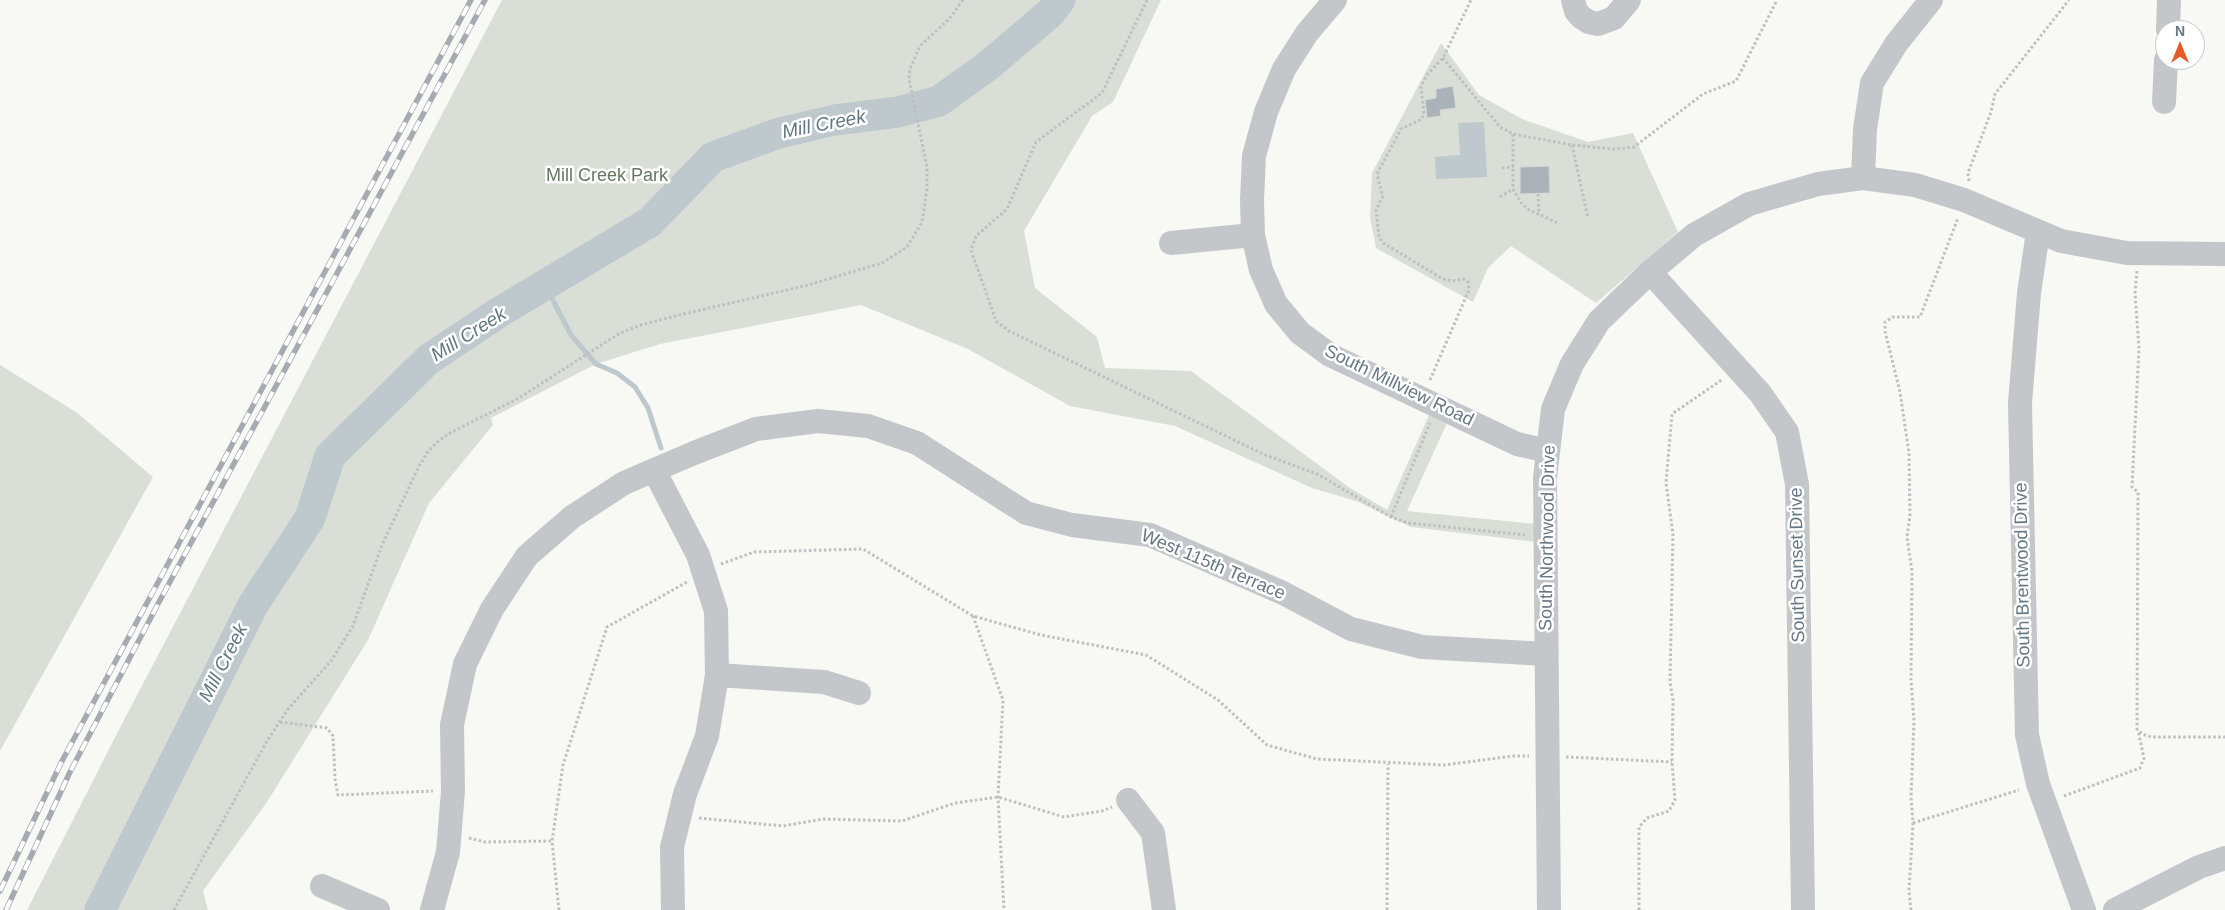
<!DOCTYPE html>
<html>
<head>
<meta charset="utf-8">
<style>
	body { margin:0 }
	#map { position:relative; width:2225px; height:910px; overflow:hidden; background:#f8f8f5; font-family:Arial,sans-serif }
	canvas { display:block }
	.north { position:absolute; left:2155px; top:20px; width:50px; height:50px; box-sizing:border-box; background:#fff; border:1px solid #c2c9cf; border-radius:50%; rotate:0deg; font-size:14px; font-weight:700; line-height:20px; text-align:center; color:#667786 }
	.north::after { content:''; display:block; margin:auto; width:18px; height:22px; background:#e75b26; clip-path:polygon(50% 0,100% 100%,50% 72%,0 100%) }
</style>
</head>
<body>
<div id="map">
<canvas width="2225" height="910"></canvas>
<div class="north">N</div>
</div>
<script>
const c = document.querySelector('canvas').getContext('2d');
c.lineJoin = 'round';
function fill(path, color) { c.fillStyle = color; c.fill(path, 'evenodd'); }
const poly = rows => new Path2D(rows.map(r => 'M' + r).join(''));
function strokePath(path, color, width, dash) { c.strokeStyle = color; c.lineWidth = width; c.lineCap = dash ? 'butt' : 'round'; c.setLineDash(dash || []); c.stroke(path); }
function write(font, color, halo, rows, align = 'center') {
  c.font = font + ' Arial,sans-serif'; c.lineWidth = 5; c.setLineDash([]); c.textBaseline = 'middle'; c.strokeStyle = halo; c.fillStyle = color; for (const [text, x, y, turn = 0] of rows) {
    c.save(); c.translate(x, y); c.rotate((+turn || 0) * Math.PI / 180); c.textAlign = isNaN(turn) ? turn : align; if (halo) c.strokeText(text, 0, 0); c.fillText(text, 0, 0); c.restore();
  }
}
fill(poly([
	[502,0,1161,0,1113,102,1092,116,1024,231,1035,288,1097,337,1105,368,1191,371,1350,488,1387,510,1429,415,1447,423,1407,511,1535,524,1536,542,1411,527,1356,501,1312,488,1175,426,1070,406,968,349,861,305,660,344,596,364,491,418,493,425,429,503,368,640,267,802,203,891,208,910,27,910,125,718],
	[1441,43,1479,95,1522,119,1588,142,1633,133,1678,232,1596,303,1511,246,1488,268,1473,302,1376,248,1370,217,1372,173],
	[0,365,76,412,153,477,0,751]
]), '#d9dfd6');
fill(poly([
	[1484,122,1487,177,1436,179,1435,157,1460,155,1458,123]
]), '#bec8cd');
strokePath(poly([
	[545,285,571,335,596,364,617,373,635,387,648,408,661,448]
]), '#bec8cd', 5);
strokePath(poly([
	[100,910,253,605,310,518,330,456,429,359,498,313,650,222,713,157,779,133,835,120,898,112,939,101,989,65,1051,12,1060,0]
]), '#bec8cd', 31);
const building = poly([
	[1453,86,1456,108,1440,110,1441,116,1427,118,1425,100,1436,98,1436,89,1453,86],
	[1549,166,1550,193,1520,194,1520,167,1549,166]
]);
fill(building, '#abb3b9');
strokePath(building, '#d9d9d7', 1);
strokePath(poly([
	[1147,0,1102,93,1036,142,1007,209,976,236,971,250,996,321,1009,331,1263,454,1317,474,1391,517,1408,523,1525,535],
	[1443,58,1500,127,1513,134,1572,145,1614,149,1634,147,1703,94,1736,81,1777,0],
	[1513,134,1513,189,1521,203,1529,210,1558,223],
	[1572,145,1588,218],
	[1502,168,1513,167],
	[1969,181,1968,173,1991,112,1995,94,2069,0],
	[1538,194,1539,215],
	[1500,197,1513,189],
	[2137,271,2135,293,2139,348,2132,487,2138,492,2137,729,2142,734,2151,737,2225,737],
	[1430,380,1469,290,1468,282,1464,279,1452,281,1443,279,1383,243,1379,236,1376,210,1383,196,1378,179,1378,172,1401,129,1422,119,1424,114,1421,87,1426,76,1443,58,1471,0],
	[1391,517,1430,423],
	[721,564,754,552,863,549,973,616,1041,635,1146,655,1218,700,1267,745,1317,759,1444,765,1513,756,1529,756],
	[973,616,1003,700,998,797,1004,910],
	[280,722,327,728,333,736,335,779,338,795,433,791],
	[1566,757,1672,762],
	[2064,796,2140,768,2144,758,2138,730],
	[699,818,783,826,823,819,902,821,955,803,998,797,1064,817,1102,811,1112,807],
	[1913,823,2019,790],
	[469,838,485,842,552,841],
	[174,910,267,741,288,709,331,661,353,626,382,545,419,466,427,453,437,442,450,433,519,398,620,333,641,325,671,317,808,285,882,263,907,247,922,222,927,189,927,167,909,79,910,69,920,46,949,19,963,0],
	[559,910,552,841,563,765,607,627,687,582],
	[1387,910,1388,764],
	[1639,910,1639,827,1647,818,1669,811,1675,800,1672,762,1673,700,1670,682,1673,534,1666,483,1672,414,1723,379],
	[1911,910,1909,891,1913,823,1911,797,1914,721,1911,680,1912,571,1907,537,1910,516,1909,453,1900,392,1885,331,1885,322,1893,317,1920,317,1958,218]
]), '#bdbfc2', 3, [2.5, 2.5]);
strokePath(poly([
	[1335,0,1307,33,1284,69,1266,112,1254,156,1252,200,1253,235,1261,270,1276,304,1300,333,1330,355,1517,444,1548,451],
	[1573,0,1576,11,1581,17,1589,22,1598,24,1614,18,1629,0],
	[2168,30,2169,0],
	[2164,102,2166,60],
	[1863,178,1865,129,1872,83,1896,44,1931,0],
	[2038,232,2029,293,2020,403,2027,735,2038,784,2084,910],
	[1171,243,1253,235],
	[1650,272,1760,393,1787,432,1797,484,1803,910],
	[654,470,698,555,716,611,717,675,707,736,685,794,672,847,673,910],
	[717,675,824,682,859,693],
	[1128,800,1153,833,1164,910],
	[322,886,378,910],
	[432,910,448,852,453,791,452,725,465,664,492,609,527,556,572,517,624,483,694,453,756,429,818,421,868,426,917,443,1026,513,1072,525,1150,535,1283,593,1351,629,1422,647,1546,654],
	[1549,910,1545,478,1553,409,1572,364,1599,321,1650,272,1694,235,1749,204,1818,184,1863,178,1915,185,1964,200,2061,241,2127,253,2225,254],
	[2115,910,2199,867,2225,858]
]), '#c3c7ca', 24);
const rail = poly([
	[0,891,62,761,471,0],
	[6,910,70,772,159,602,485,0]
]);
strokePath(rail, '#a5abb1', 5.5);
strokePath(rail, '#fff', 4, [11]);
write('18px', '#657861', '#fff', [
	["Mill Creek Park",607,176]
]);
write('18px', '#667786', '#fff', [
	["South Millview Road",1399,386,26],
	["South Northwood Drive",1548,538,-89],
	["West 115th Terrace",1213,565,23],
	["South Sunset Drive",1798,565,-91],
	["South Brentwood Drive",2023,575,-91]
]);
write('italic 19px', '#627882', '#fff', [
	["Mill Creek",824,125,-11],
	["Mill Creek",469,335,-32],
	["Mill Creek",224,663,-63]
]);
</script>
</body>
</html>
